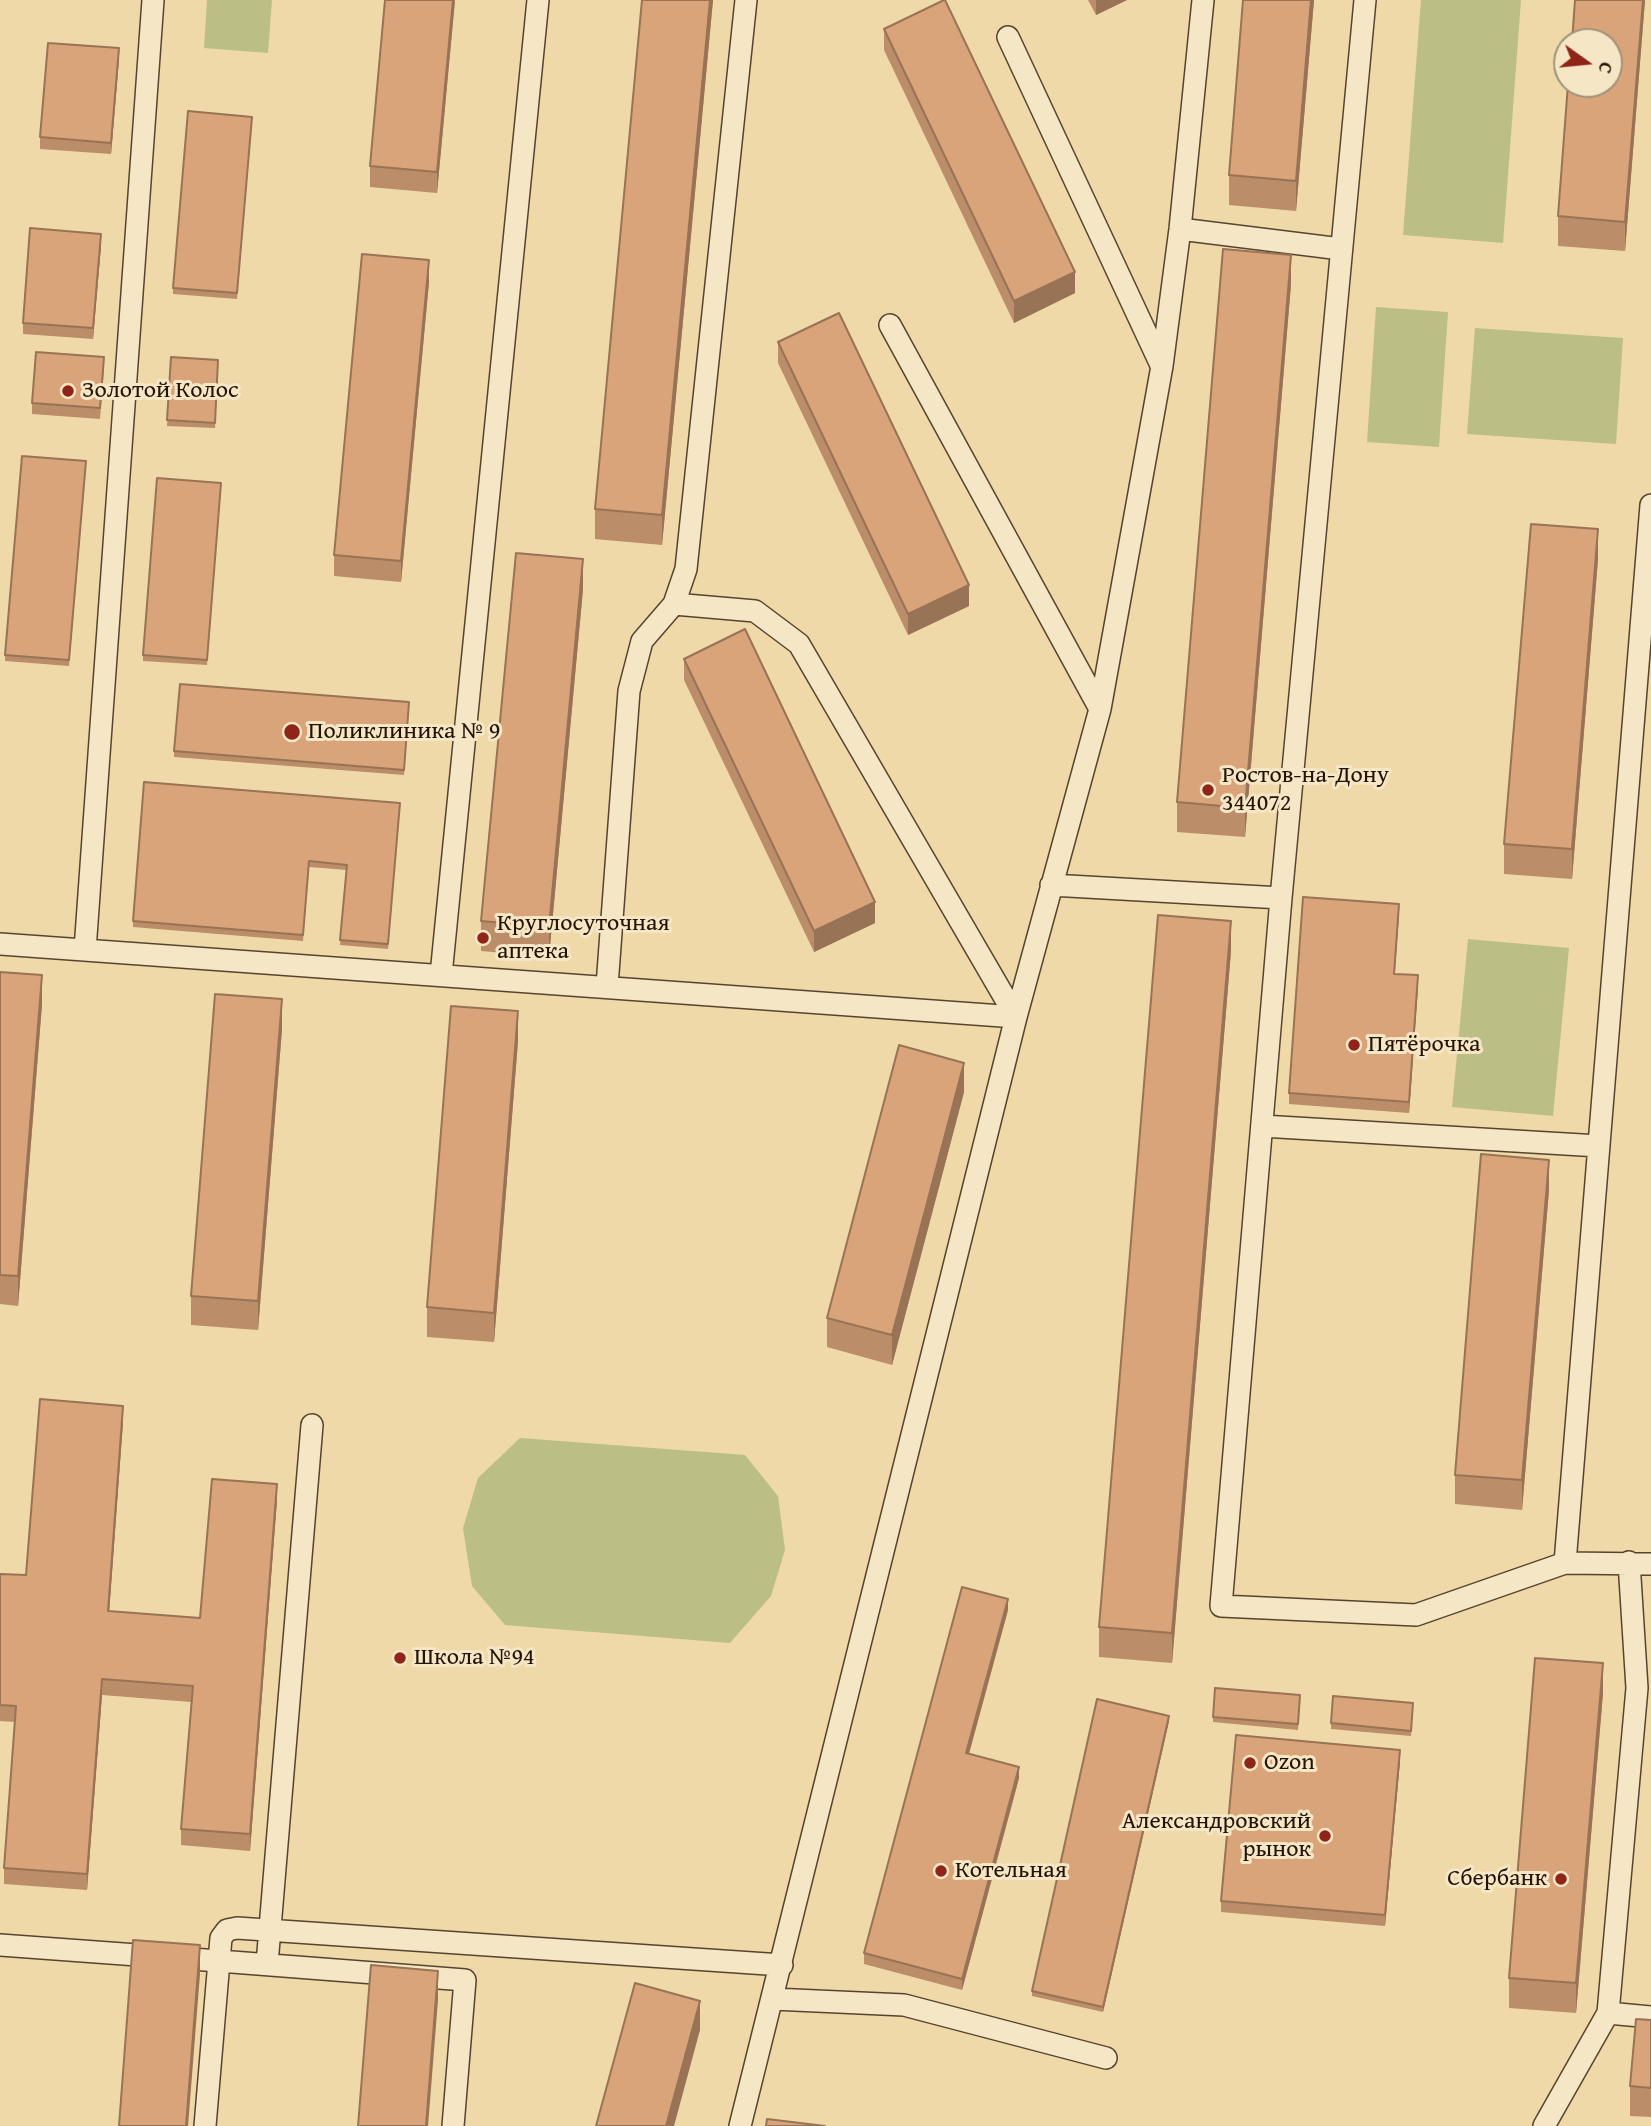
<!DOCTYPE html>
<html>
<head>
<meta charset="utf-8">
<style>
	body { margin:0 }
	#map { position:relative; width:1651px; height:2126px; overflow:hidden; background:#efd9a8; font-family:"Gentium Book Plus",serif }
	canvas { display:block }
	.north { position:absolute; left:1553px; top:28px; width:70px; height:70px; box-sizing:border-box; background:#f5e6c6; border:2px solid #a19279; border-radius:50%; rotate:105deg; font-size:19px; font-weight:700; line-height:28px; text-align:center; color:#231305 }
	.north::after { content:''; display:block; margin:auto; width:24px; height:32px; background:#8f2418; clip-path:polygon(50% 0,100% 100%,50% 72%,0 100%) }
</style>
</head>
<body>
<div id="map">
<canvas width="1651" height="2126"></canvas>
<div class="north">С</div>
</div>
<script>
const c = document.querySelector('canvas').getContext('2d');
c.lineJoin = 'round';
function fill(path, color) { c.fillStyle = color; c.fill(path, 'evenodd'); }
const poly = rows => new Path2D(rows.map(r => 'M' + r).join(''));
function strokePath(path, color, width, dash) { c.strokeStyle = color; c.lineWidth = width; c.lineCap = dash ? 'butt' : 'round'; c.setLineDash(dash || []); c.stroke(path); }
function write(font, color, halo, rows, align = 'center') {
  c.font = font + ' "Gentium Book Plus",serif'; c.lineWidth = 6; c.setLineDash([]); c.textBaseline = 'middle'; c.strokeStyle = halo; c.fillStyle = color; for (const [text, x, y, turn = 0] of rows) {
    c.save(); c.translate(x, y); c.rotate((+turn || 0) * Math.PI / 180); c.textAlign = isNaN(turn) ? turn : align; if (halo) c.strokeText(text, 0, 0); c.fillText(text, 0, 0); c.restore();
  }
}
fill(poly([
	[207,0,272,0,268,53,204,48],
	[1421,0,1521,0,1503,243,1403,235],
	[1376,307,1448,312,1439,447,1367,442],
	[1475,328,1623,338,1616,444,1467,434],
	[1468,939,1569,948,1553,1116,1452,1107],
	[520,1438,745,1455,778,1496,785,1550,771,1596,730,1643,505,1625,472,1586,463,1528,478,1478]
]), '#bbbf86');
const service = poly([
	[1365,0,1281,898,1221,1606,1416,1615,1565,1563,1651,1564],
	[1008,37,1161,365],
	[1180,229,1341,249],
	[890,325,1100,709],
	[674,604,755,611,799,644,1016,1017],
	[1051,885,1281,898],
	[0,944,1016,1017],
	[85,950,153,0],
	[441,975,538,0],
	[607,986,629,691,642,641,674,604,686,569,746,0],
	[1262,1126,1599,1146],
	[1565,1563,1651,505],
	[0,1945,219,1961,221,1938,227,1930,237,1928,782,1965],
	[267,1964,312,1425],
	[773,1999,904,2005,1106,2058],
	[1608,2013,1651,2017],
	[205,2126,219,1961,465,1980,453,2126],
	[740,2126,1016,1017,1100,709,1162,366,1180,229,1203,0],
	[1544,2126,1608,2013,1637,1688,1629,1562]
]);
strokePath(service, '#56442e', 24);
strokePath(service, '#f5e6c6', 21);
fill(poly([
	[455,0,437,193,370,187,370,166],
	[642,0,713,0,662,545,595,539,595,509],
	[1088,0,1127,0,1096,15],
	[1314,0,1296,211,1229,205,1229,175],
	[1645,0,1625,251,1558,246,1558,216],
	[884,29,1075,293,1014,323,884,50],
	[119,59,111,154,40,149,40,137],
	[252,122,237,299,173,294,173,288],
	[101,245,93,339,23,334,23,323],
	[429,282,401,582,334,576,334,555],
	[1291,284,1245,837,1177,832,1177,802],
	[778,342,969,606,908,635,778,363],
	[171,357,218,360,215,428,167,426],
	[104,368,100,419,32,414,32,403],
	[86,467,69,666,5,661,5,655],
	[221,489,207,665,143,661,143,655],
	[1598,559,1572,879,1504,874,1504,844],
	[583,589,549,957,481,951,481,921],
	[684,659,875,923,814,952,684,680],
	[409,702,404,775,174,757,174,751],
	[400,803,388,949,340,945,347,870,309,867,303,941,133,927,133,921],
	[1399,915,1394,974,1418,986,1409,1113,1289,1104,1289,1093],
	[1231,951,1172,1663,1099,1657,1099,1627],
	[0,972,42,1004,18,1306,0,1304],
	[282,1029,258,1330,191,1325,191,1296],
	[518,1041,494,1342,427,1337,427,1307],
	[964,1092,892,1365,827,1347,827,1318],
	[1549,1190,1522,1510,1455,1504,1455,1475],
	[123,1422,109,1612,200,1618,277,1500,250,1851,181,1845,181,1829,191,1702,102,1695,87,1890,4,1884,4,1868,15,1722,0,1721,0,1574,26,1575],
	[1008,1610,969,1754,1019,1778,962,1990,864,1964,864,1953],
	[1603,1693,1576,2013,1509,2008,1509,1978],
	[1300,1695,1298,1730,1213,1722,1213,1717],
	[1413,1709,1411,1736,1331,1729,1331,1723],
	[1169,1721,1103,2012,1032,1996,1032,1991],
	[1400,1761,1385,1926,1221,1912,1221,1901],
	[1651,2020,1651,2117,1630,2116,1630,2086]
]), '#bb8d69');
fill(poly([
	[453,0,455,0,437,193,437,172],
	[710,0,713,0,662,545,662,515],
	[1096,0,1127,0,1096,15],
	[1311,0,1314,0,1296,211,1296,181],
	[1643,0,1645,0,1625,251,1625,222],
	[119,48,119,59,111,154,111,143],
	[101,234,101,245,93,339,93,328],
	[1291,255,1291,284,1245,837,1245,808],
	[429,260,429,282,401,582,401,561],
	[1075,272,1075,293,1014,323,1014,301],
	[1598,529,1598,559,1572,879,1572,849],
	[583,559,583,589,549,957,549,927],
	[969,585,969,606,908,635,908,614],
	[875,902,875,923,814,952,814,931],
	[1399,904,1399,915,1394,985,1394,974],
	[1231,921,1231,951,1172,1663,1172,1633],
	[42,975,42,1004,18,1306,18,1276],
	[1418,975,1418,986,1409,1113,1409,1102],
	[282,999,282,1029,258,1330,258,1301],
	[518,1011,518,1041,494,1342,494,1313],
	[964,1063,964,1092,892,1365,892,1335],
	[1549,1160,1549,1190,1522,1510,1522,1480],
	[123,1406,123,1422,108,1628,108,1611],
	[277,1484,277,1500,250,1851,250,1834],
	[1008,1599,1008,1610,966,1764,966,1753],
	[1603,1663,1603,1693,1576,2013,1576,1983],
	[102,1679,102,1695,87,1890,87,1874],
	[1169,1716,1169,1721,1103,2012,1103,2007],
	[1400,1750,1400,1761,1385,1926,1385,1915],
	[1019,1767,1019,1778,962,1990,962,1979],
	[200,1945,200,1974,188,2126,186,2126],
	[438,1971,438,2000,428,2126,426,2126],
	[700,2001,700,2030,674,2126,666,2126]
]), '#987355');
const building = poly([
	[385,0,453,0,437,172,370,166,385,0],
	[642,0,710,0,662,515,595,509,642,0],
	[944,0,945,0,1075,272,1014,301,884,29,944,0],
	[1243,0,1311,0,1296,181,1229,175,1243,0],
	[1575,0,1643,0,1625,222,1558,216,1568,84,1609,84,1609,42,1572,42,1575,0],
	[48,43,119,48,111,143,40,137,48,43],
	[188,111,252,117,237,293,173,288,188,111],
	[30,228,101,234,93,328,23,323,30,228],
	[1223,249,1291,255,1245,808,1177,802,1223,249],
	[362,254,429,260,401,561,334,555,362,254],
	[839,313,969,585,908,614,778,342,839,313],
	[36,352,104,357,100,408,32,403,36,352],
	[171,357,218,360,215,423,167,420,171,357],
	[22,456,86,461,69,660,5,655,22,456],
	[157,478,221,483,207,660,143,655,157,478],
	[1531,524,1598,529,1572,849,1504,844,1531,524],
	[516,553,583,559,549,927,481,921,516,553],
	[745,629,875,902,814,931,684,659,745,629],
	[180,684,409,702,404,770,174,751,180,684],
	[144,782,400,803,388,944,340,940,347,865,309,861,303,935,133,921,144,782],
	[1303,897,1399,904,1394,974,1418,975,1409,1102,1289,1093,1303,897],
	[1158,915,1231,921,1172,1633,1099,1627,1158,915],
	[0,972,42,975,18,1276,0,1275,0,972],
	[215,994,282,999,258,1301,191,1296,215,994],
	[451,1006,518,1011,494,1313,427,1307,451,1006],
	[899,1045,964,1063,892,1335,827,1318,899,1045],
	[1481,1154,1549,1160,1522,1480,1455,1475,1481,1154],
	[40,1399,123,1406,108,1611,200,1618,212,1479,277,1484,250,1834,181,1829,193,1686,102,1679,87,1874,4,1868,16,1706,0,1705,0,1574,26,1575,40,1399],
	[962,1587,1008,1599,966,1753,1019,1767,962,1979,864,1953,962,1587],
	[1535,1658,1603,1663,1576,1983,1509,1978,1535,1658],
	[1215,1688,1300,1695,1298,1724,1213,1717,1215,1688],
	[1333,1696,1413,1703,1411,1731,1331,1723,1333,1696],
	[1097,1699,1169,1716,1103,2007,1032,1991,1097,1699],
	[1236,1735,1400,1750,1385,1915,1221,1901,1236,1735],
	[133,1940,200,1945,186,2126,119,2126,133,1940],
	[371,1965,438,1971,426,2126,358,2126,371,1965],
	[635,1983,700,2001,666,2126,596,2126,635,1983],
	[1636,2019,1651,2020,1651,2088,1630,2086,1636,2019],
	[767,2119,825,2126,766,2126,767,2119]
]);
fill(building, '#d9a47a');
strokePath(building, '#987355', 2);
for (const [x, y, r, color] of [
	[68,391,7,"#8f2418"],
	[292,732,9,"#8f2418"],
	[1208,790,7,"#8f2418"],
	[483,938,7,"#8f2418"],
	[1354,1045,7,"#8f2418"],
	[400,1658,7,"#8f2418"],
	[1250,1763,7,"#8f2418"],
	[1325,1836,7,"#8f2418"],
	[941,1871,7,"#8f2418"],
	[1561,1879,7,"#8f2418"]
]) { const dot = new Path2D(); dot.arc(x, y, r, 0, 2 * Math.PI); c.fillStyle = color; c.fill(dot); strokePath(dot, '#f5e6c6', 2.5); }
write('24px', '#231305', '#f5e6c6', [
	["Золотой Колос",82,391],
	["Поликлиника № 9",308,732],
	["Ростов-на-Дону",1222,776],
	["344072",1222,804],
	["Круглосуточная",497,924],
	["аптека",497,952],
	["Пятёрочка",1368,1045],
	["Школа №94",414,1658],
	["Ozon",1264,1763],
	["Александровский",1311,1822,"right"],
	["рынок",1311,1850,"right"],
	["Котельная",955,1871],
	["Сбербанк",1547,1879,"right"]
], 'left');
</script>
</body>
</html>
